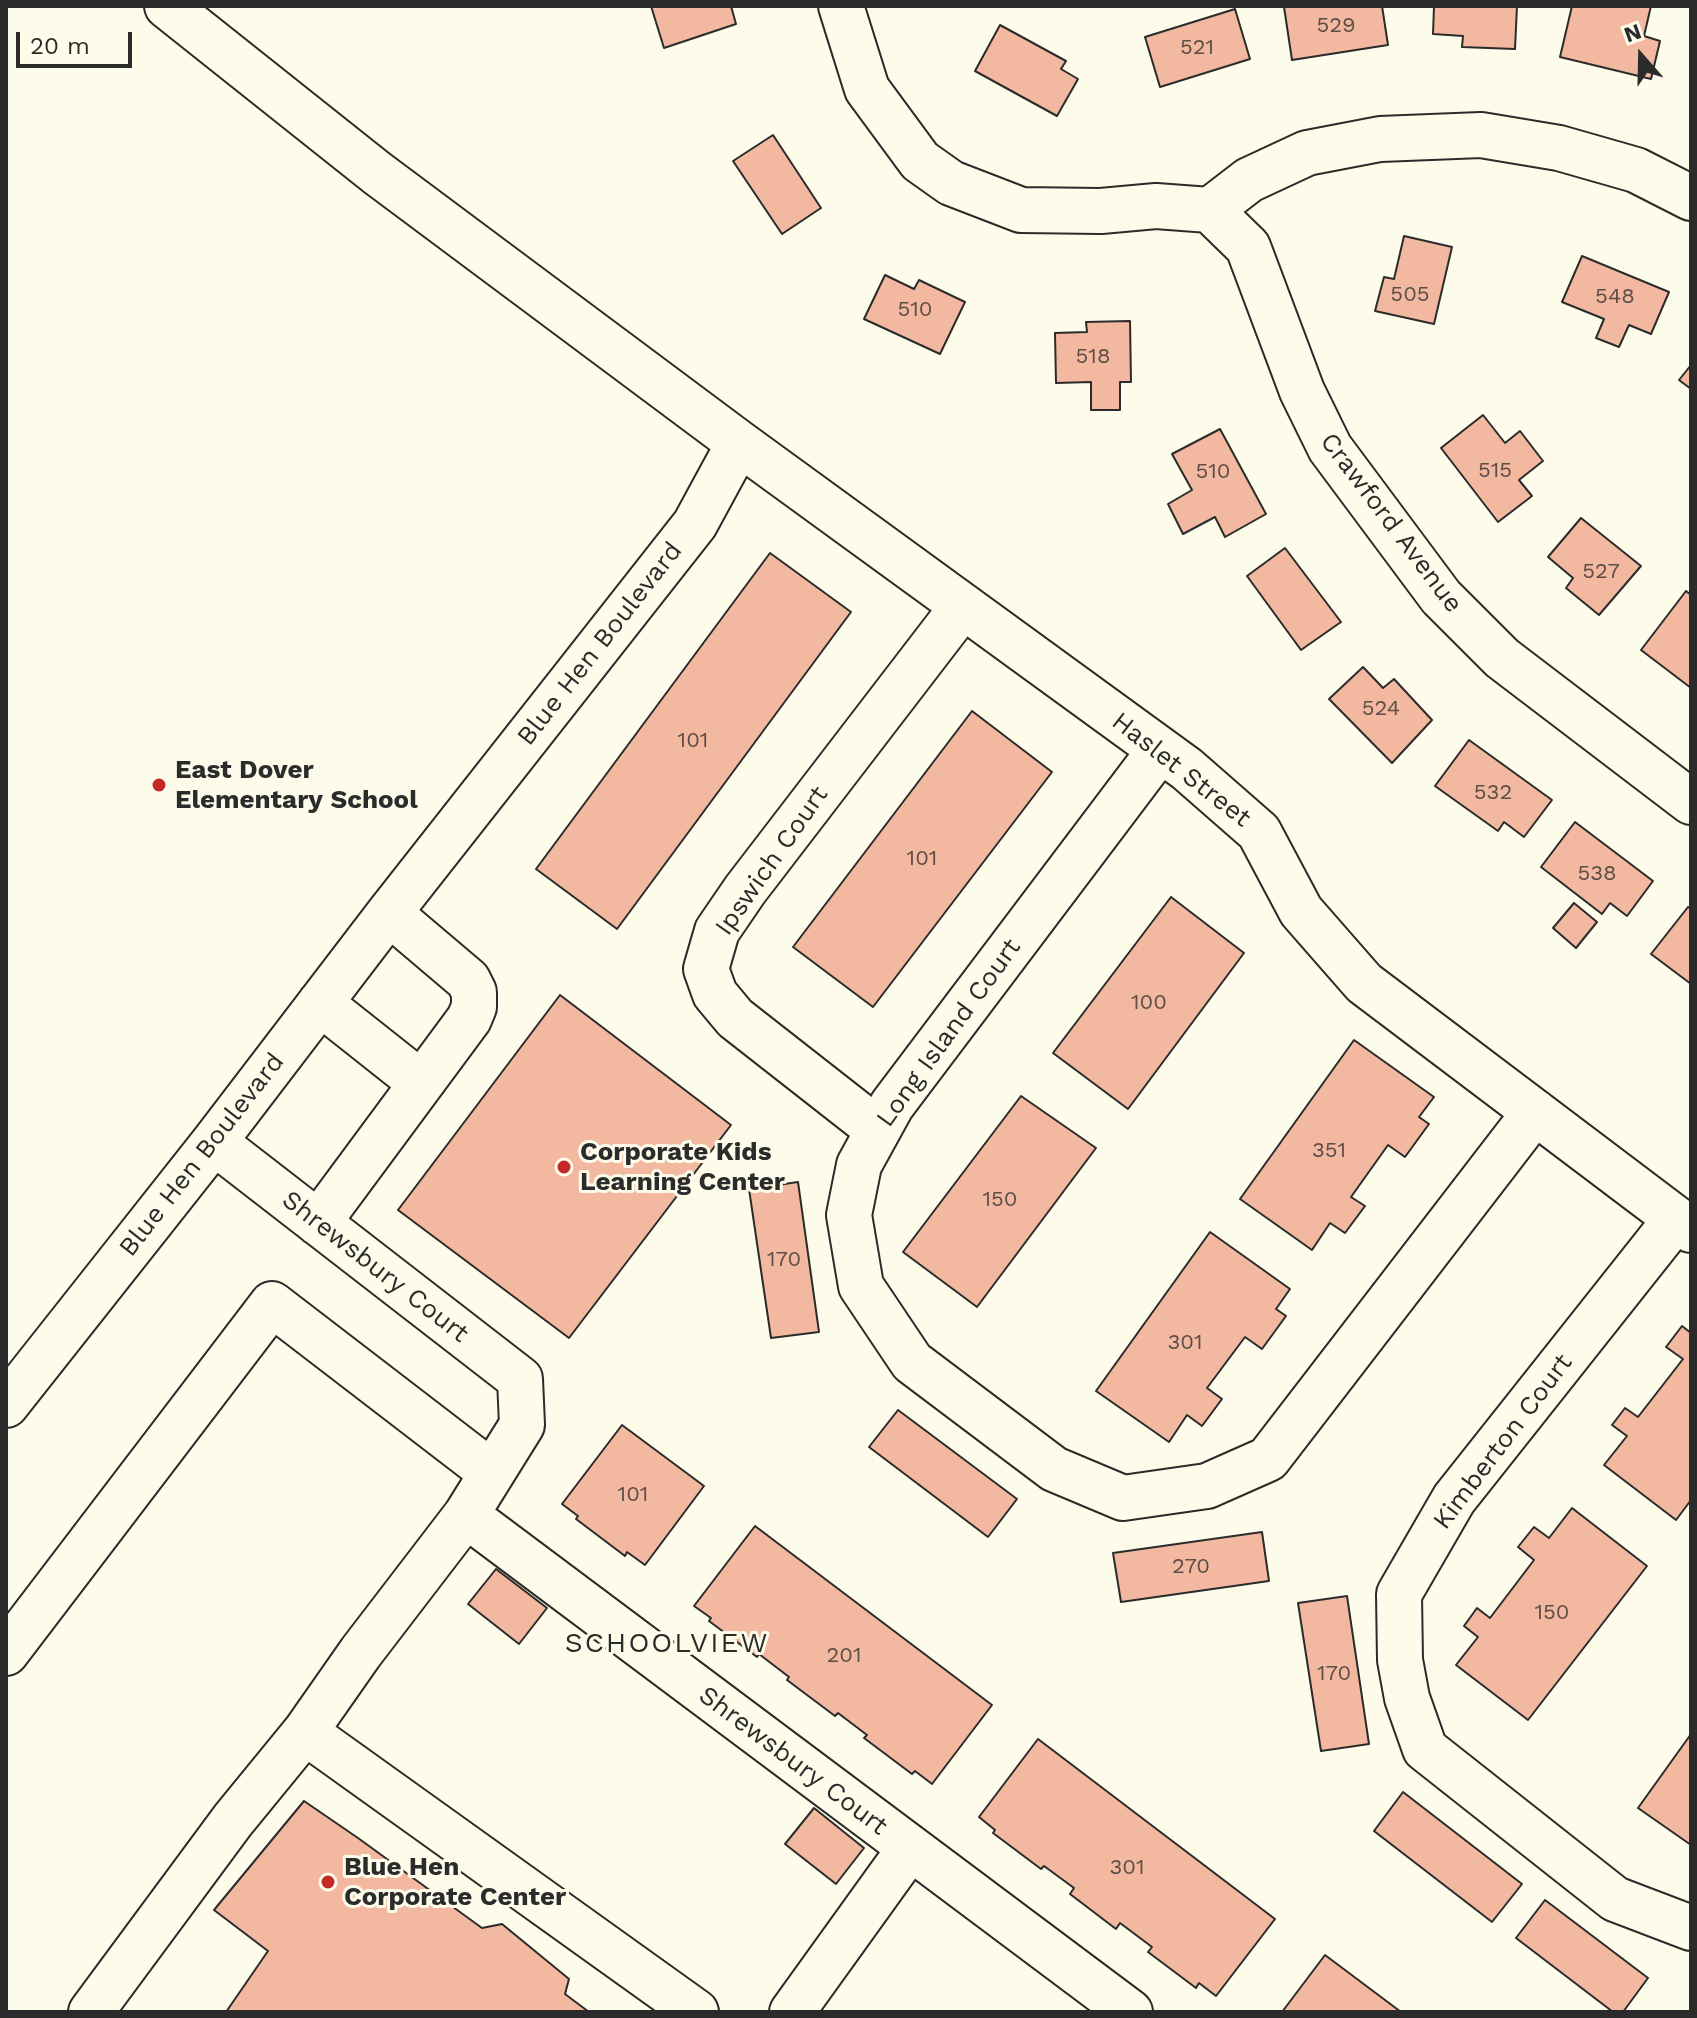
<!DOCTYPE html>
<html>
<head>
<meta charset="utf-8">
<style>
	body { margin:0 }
	#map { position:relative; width:1697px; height:2018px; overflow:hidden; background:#fdfbea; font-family:"Work Sans",sans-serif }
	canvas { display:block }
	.frame { position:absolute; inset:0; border:8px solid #2b2b2b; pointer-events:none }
	.north { position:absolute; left:1601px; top:16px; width:80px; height:80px; -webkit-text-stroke:6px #fdfbea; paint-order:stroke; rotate:340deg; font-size:22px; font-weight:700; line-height:32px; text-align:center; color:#2b2b2b }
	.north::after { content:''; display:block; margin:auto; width:28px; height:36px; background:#2b2b2b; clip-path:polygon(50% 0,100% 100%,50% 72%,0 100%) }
	.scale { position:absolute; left:16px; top:32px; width:116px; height:36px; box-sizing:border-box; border:4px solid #2b2b2b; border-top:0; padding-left:10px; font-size:24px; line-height:28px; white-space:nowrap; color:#2b2b2b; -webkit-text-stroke:6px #fdfbea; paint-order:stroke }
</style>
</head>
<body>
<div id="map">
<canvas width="1697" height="2018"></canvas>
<div class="frame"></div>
<div class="north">N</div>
<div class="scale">20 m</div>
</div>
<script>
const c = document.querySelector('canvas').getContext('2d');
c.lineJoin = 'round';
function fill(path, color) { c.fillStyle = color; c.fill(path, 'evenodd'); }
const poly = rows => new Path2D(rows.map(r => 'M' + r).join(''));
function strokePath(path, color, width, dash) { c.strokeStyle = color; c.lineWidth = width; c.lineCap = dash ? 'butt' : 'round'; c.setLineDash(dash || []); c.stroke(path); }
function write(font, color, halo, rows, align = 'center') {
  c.font = font + ' "Work Sans",sans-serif'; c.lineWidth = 6; c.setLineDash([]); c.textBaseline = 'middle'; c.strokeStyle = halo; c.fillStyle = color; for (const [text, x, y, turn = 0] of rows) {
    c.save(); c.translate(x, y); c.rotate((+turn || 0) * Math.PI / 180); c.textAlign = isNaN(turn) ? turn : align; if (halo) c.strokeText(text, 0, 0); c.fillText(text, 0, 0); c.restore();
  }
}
const building = poly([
	[651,6,731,6,736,24,664,48,651,6],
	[1293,6,1382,6,1388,45,1292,60,1284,7,1293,6],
	[1434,6,1517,6,1515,49,1462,47,1463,36,1433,34,1434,6],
	[1572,6,1651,6,1644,36,1660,41,1651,79,1560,57,1572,6],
	[1235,9,1250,59,1160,87,1145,37,1235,9],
	[1000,25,1066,61,1061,69,1078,79,1057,116,975,71,1000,25],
	[773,135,821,208,782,234,733,161,773,135],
	[1404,236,1452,247,1434,324,1375,311,1384,277,1394,279,1404,236],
	[1582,256,1669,292,1651,334,1629,325,1619,347,1596,338,1604,319,1562,302,1582,256],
	[885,275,914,289,919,280,965,302,940,354,864,319,885,275],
	[1130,321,1131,382,1120,382,1120,410,1091,410,1091,382,1056,383,1055,333,1087,332,1086,322,1130,321],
	[1691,365,1691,389,1679,380,1691,365],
	[1483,415,1505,443,1520,431,1543,461,1519,480,1532,496,1498,522,1441,448,1483,415],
	[1220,429,1266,514,1225,537,1215,517,1183,534,1168,504,1192,490,1172,454,1220,429],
	[1581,518,1641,566,1599,615,1566,588,1573,578,1548,557,1581,518],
	[1285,548,1341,622,1301,650,1247,576,1285,548],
	[770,553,851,612,617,929,536,869,770,553],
	[1686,591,1691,595,1691,688,1641,650,1686,591],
	[1363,667,1383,688,1394,679,1432,720,1392,763,1329,699,1363,667],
	[972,711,1052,772,873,1007,793,947,972,711],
	[1469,740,1552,800,1524,837,1504,822,1498,831,1435,786,1469,740],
	[1575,822,1653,881,1627,916,1610,903,1602,914,1541,867,1575,822],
	[1171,897,1244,953,1128,1109,1053,1053,1171,897],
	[1574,903,1597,922,1576,948,1553,928,1574,903],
	[1688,907,1691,909,1691,984,1651,954,1688,907],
	[560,995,731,1125,569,1338,398,1210,560,995],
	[1354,1040,1434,1097,1419,1117,1429,1124,1405,1157,1388,1145,1351,1197,1365,1206,1345,1233,1330,1223,1312,1250,1240,1199,1354,1040],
	[1021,1096,1096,1148,977,1307,903,1252,1021,1096],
	[798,1182,819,1332,771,1338,749,1189,798,1182],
	[1210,1232,1290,1289,1276,1309,1286,1316,1262,1349,1245,1337,1207,1388,1222,1399,1202,1426,1187,1415,1169,1442,1096,1391,1210,1232],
	[1682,1326,1691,1333,1691,1500,1676,1520,1604,1465,1627,1436,1612,1425,1625,1408,1638,1417,1683,1359,1666,1347,1682,1326],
	[898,1410,1017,1499,988,1537,869,1447,898,1410],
	[622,1425,704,1486,645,1565,627,1552,625,1556,576,1519,578,1516,562,1504,622,1425],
	[1572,1508,1647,1566,1528,1720,1456,1665,1478,1637,1464,1626,1477,1608,1490,1618,1534,1560,1518,1547,1534,1527,1549,1538,1572,1508],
	[755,1526,992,1705,932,1784,915,1771,912,1774,864,1738,867,1735,838,1713,835,1716,787,1680,789,1677,759,1654,757,1657,709,1621,711,1618,694,1606,755,1526],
	[1262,1532,1269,1581,1121,1602,1113,1553,1262,1532],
	[496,1569,547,1608,519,1644,468,1604,496,1569],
	[1347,1596,1369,1744,1321,1751,1298,1603,1347,1596],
	[1691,1734,1691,1845,1638,1808,1691,1734],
	[1038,1739,1275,1919,1216,1996,1199,1983,1196,1988,1148,1952,1152,1947,1120,1923,1116,1929,1070,1894,1074,1888,1044,1866,1041,1869,993,1833,995,1830,979,1817,1038,1739],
	[1403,1792,1522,1884,1492,1922,1374,1831,1403,1792],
	[304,1801,358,1838,482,1928,502,1924,569,1979,565,1994,589,2012,226,2012,268,1951,214,1910,304,1801],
	[814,1808,864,1848,836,1884,785,1844,814,1808],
	[1545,1900,1648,1978,1623,2012,1613,2012,1516,1938,1545,1900],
	[1325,1955,1401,2012,1282,2012,1325,1955]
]);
fill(building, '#f2b8a0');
strokePath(building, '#2b2b2b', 2);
const minor = poly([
	[167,6,377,173,739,443,1187,769,1259,832,1301,911,1364,983,1691,1230],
	[841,6,867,89,920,161,951,183,1021,210,1101,211,1156,206,1210,210,1248,247,1302,391,1330,448,1441,597,1502,658,1691,802],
	[1210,210,1249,180,1307,153,1380,139,1481,135,1559,148,1636,170,1691,198],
	[1160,750,892,1105,859,1165,849,1215,861,1286,912,1362,1054,1469,1123,1498,1207,1486,1268,1459,1535,1112],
	[320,1003,421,1083],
	[878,1130,735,1018,715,994,706,969,717,931,745,890,963,606],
	[214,1142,520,1379,522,1425,466,1515,1130,2012],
	[1676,1219,1454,1499,1399,1594,1400,1660,1407,1698,1425,1749,1615,1899,1691,1928],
	[318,1223,469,1019,474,1007,474,992,468,980,389,913],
	[6,1405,214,1142,389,913,695,524,739,443],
	[6,1653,272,1304,492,1473],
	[305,1732,696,2012],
	[91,2012,233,1820,305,1732,361,1652,466,1515],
	[792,2012,910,1848]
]);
strokePath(minor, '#2b2b2b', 48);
strokePath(minor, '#fdfbea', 44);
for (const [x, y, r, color] of [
	[159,785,8,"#c62828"],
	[564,1167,8,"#c62828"],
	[328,1882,8,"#c62828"]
]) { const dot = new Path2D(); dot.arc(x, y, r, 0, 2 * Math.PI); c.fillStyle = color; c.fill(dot); strokePath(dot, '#fdfbea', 3); }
write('22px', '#5d4e48', null, [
	["529",1336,26],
	["521",1197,48],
	["505",1410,295],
	["548",1615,297],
	["510",915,310],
	["518",1093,357],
	["515",1495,471],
	["510",1213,472],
	["527",1601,572],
	["524",1381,709],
	["101",693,741],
	["532",1493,793],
	["101",922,859],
	["538",1597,874],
	["100",1149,1003],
	["351",1329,1151],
	["150",1000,1200],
	["170",784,1260],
	["301",1185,1343],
	["101",633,1495],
	["270",1191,1567],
	["150",1552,1613],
	["201",844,1656],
	["170",1334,1674],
	["301",1127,1868]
]);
write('26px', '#2b2b2b', '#fdfbea', [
	["Crawford Avenue",1391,523,53],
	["Blue Hen Boulevard",600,644,-52],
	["Haslet Street",1181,770,38],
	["Ipswich Court",772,861,-55],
	["Long Island Court",949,1033,-54],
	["Blue Hen Boulevard",202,1155,-52],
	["Shrewsbury Court",375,1267,38],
	["Kimberton Court",1503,1442,-53],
	["Shrewsbury Court",793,1761,37]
]);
write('bold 26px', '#2b2b2b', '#fdfbea', [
	["East Dover",175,770],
	["Elementary School",175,800],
	["Corporate Kids",580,1152],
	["Learning Center",580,1182],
	["Blue Hen",344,1867],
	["Corporate Center",344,1897]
], 'left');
c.letterSpacing = '2px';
write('28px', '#2b2b2b', '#fdfbea', [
	["SCHOOLVIEW",667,1644]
]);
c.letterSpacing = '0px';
</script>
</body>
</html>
